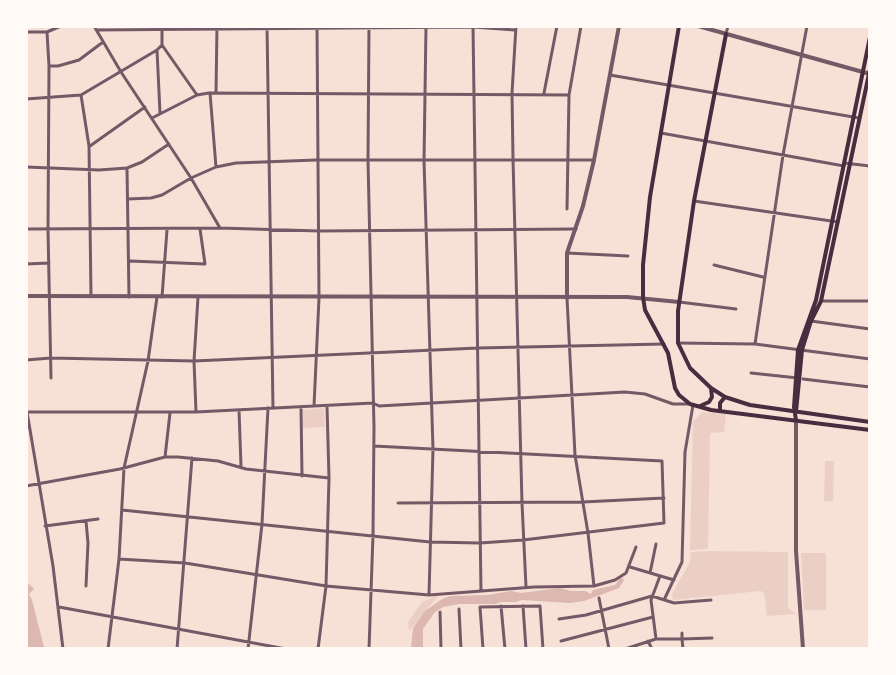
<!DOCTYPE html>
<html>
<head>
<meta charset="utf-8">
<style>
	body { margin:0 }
	#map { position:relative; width:896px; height:675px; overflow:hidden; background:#f7e1d7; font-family:"Nunito Sans",sans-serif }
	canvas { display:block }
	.frame { position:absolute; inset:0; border:28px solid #fffaf5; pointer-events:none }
</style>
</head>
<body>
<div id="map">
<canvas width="896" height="675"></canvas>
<div class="frame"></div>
</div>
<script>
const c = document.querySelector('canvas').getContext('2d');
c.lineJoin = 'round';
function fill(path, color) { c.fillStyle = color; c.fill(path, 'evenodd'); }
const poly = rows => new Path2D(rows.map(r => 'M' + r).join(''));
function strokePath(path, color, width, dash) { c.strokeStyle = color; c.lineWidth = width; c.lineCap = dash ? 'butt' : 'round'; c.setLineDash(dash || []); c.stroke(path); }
fill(poly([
	[324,408,325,427,303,428,303,410],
	[702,412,726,414,724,432,710,433,708,549,690,550,693,422],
	[825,461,834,461,833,501,824,502],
	[709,551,788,552,788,608,796,614,767,616,764,593,761,591,673,600,672,594,690,562,691,552],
	[801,553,826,553,826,610,804,610],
	[439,595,409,631,408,622,422,602]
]), '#ebcfc5');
fill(poly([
	[620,578,624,579,623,582,619,588,584,601,570,603,522,600,516,602,501,602,496,604,459,604,443,607,435,612,423,629,423,649,411,649,413,628,425,611,442,599,450,596,488,595,511,591,521,593,560,588,571,591,585,591,591,594,593,590,615,585],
	[26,581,34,589,29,594,32,600,44,647,48,649,26,649]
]), '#dcb8b0');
strokePath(poly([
	[94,26,121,72,191,178,220,228],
	[267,26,273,408],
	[426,26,424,161,433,449,429,595],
	[473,26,481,591],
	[516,26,512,93,513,159,522,503,526,587],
	[96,30,473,27,515,30],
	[26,32,47,32,61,26],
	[47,32,49,66,48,230,51,378],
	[726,34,728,26],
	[162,45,197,95],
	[49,66,58,66,79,60,103,42],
	[610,75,859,118],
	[210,93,216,167],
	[216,93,217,26],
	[544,93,557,26],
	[81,95,89,146,91,296],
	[26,99,81,95,157,50],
	[160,113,157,50,162,45,162,26],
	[152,118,197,95,209,93,569,95],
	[661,133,844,166],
	[90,146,145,107],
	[844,163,870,166],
	[26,167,99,170,127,168,142,162,169,144],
	[127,168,129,297],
	[128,199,151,198,162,195,191,178,216,167,236,163,316,160,594,160],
	[694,201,838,222],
	[567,209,569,95,581,26],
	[26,229,220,228,319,231,576,229],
	[567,253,628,256],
	[130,261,205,264,200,229],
	[26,264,49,263],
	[714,265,763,277],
	[162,297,167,230],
	[567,298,575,455,588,533,594,586],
	[821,301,870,301],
	[679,302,736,309],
	[811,321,870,329],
	[678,343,755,344,870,359],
	[755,344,783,155,807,26],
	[26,360,51,358,194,361,478,348,664,344],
	[751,373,798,378],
	[803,379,870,387],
	[314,406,319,298,317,26],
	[301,407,302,476],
	[239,410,241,466],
	[26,412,196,412,373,403,379,406,625,392,645,394,673,404,690,404],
	[27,412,53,566,63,649],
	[196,412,194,361,198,297],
	[165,457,170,413],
	[26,486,120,469,165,457,178,457,218,461,246,469,329,478],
	[398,503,583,502,664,498],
	[122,510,430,542,480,543,523,540,664,523,662,461,374,446],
	[86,521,88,543,86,586],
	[45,526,98,519],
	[119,559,185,563,326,586,429,595,534,587,594,586,615,580,626,573,636,547],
	[630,567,674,580],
	[650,573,656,544],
	[599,598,609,649],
	[664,600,682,562,685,452,693,405],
	[501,606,505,649],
	[523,606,526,649],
	[59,607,286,649],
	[459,609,461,649],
	[440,612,441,649],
	[559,619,586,615,652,596,674,603,711,600],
	[682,633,682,639,712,638],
	[656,639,651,600,660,576],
	[561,641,653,617],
	[648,641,652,649],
	[108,649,119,559,124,468,148,361,157,297],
	[177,649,192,458],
	[248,649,262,524,268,408],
	[318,649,326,586,329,478,327,406],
	[369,649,373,535,374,427,368,160,369,26],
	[483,649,480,607,540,606,543,649],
	[625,649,656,639,682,639,683,649]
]), '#755966', 3);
strokePath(poly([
	[698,26,870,74],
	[26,296,627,297,679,302],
	[567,298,567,253,583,206,594,160,619,26],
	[796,420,796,551,803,649]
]), '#755966', 4);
strokePath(poly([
	[679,26,650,197,643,265,643,297,645,310,668,353,675,388,679,395,690,404,711,410,870,430],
	[726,34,694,201,678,311,678,343,690,368,711,388,725,397,750,405,870,422],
	[700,406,709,402,712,397,711,388],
	[720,411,720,403,725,397],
	[796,412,802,350,811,321,821,301,870,69],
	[796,420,794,407,798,350,816,300,870,37]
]), '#4a2c40', 4);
</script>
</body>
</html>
